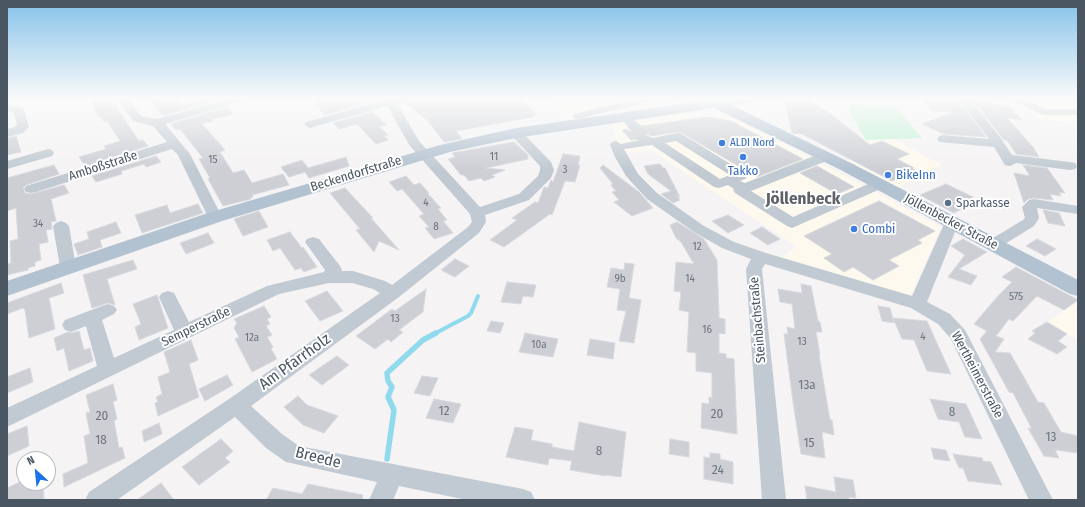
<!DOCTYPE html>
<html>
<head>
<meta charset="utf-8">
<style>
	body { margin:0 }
	#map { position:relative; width:1085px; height:507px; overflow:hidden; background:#f5f3f3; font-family:"Fira Sans Condensed",sans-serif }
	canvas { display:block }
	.frame { position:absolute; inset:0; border:8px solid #4a5661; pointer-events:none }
	.north { position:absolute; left:16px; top:451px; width:40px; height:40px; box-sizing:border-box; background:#fff; border:1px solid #b7bbc0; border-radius:50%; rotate:333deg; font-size:11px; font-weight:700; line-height:16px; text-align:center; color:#4a5661 }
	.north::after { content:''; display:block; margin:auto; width:14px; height:18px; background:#1a73e8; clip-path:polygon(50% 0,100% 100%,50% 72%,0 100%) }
</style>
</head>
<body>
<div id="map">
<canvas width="1085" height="507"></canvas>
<div class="frame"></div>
<div class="north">N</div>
</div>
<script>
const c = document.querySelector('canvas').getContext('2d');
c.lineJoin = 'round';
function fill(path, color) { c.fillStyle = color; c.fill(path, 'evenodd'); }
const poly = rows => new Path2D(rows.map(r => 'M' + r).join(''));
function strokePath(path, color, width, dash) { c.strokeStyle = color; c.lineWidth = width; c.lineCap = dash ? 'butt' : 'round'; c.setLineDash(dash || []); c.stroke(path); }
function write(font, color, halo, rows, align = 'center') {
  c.font = font + ' "Fira Sans Condensed",sans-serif'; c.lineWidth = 4; c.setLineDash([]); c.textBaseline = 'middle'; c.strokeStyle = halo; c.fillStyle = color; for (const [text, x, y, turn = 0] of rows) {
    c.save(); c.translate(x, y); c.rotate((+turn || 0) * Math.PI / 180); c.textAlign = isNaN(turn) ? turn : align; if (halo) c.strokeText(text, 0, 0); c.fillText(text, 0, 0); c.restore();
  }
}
fill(poly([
	[554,99,675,99,675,102,670,105,568,120],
	[1006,99,1078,99,1078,122,1040,120],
	[679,114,714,114,733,118,746,123,941,227,912,294,906,295,782,258,796,246,650,150,623,153,611,125],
	[853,139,894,139,942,165,899,187,845,160,875,158],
	[1078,301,1078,340,1047,322]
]), '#fdf9ef');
fill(poly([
	[850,104,897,108,922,138,866,140,849,110,848,106]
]), '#c3f1d5');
strokePath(poly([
	[434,334,468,316,471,313,478,296]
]), '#90daee', 4);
strokePath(poly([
	[387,459,394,410,388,397,392,387,388,381,387,373,423,340,436,333]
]), '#90daee', 5.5);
const building = poly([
	[101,99,111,99,139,141,143,140,148,146,85,166,79,157,106,149,104,146,120,141,107,121,104,122,101,117,99,117,90,101,101,99],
	[150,99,178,99,182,104,203,99,219,100,163,116,150,99],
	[314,99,357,99,363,104,325,115,315,105,319,104,314,99],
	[413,99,522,99,536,115,532,116,533,117,456,131,462,139,444,142,428,121,406,104,411,102,413,99],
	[800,99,808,99,832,115,870,145,882,141,909,154,897,159,914,168,912,169,915,170,892,181,802,134,792,133,785,101,800,99],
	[923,99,958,99,986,137,944,134,922,124,953,112,931,111,923,99],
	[972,99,987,99,993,105,1010,107,1022,120,1007,118,1033,147,1039,157,1016,154,1007,140,1004,140,972,99],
	[227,107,233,114,212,119,214,121,202,124,225,150,220,152,233,173,244,170,252,183,283,174,289,185,252,195,253,197,250,198,251,199,223,206,208,179,210,178,199,159,203,158,180,129,176,130,171,124,227,107],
	[372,112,387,125,379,127,388,135,384,136,388,140,376,144,357,124,339,129,333,123,372,112],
	[706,117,731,121,803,159,757,177,682,133,678,132,652,136,646,134,642,135,639,139,631,140,622,130,627,129,631,132,639,132,642,129,642,126,706,117],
	[16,136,21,152,7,155,7,138,16,136],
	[514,142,528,155,528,159,486,168,505,170,492,175,495,177,484,181,481,178,469,181,464,175,461,175,448,159,455,157,452,153,514,142],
	[563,154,580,156,578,165,580,165,575,182,565,181,552,215,550,214,504,247,490,240,517,220,512,218,535,202,538,203,544,187,548,188,551,180,553,182,563,154],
	[156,156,161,162,146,167,144,164,121,171,122,174,96,182,92,176,156,156],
	[346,157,349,166,309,178,305,172,289,177,281,167,302,160,308,168,346,157],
	[659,164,661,165,663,168,665,168,680,197,677,195,680,200,673,203,661,194,671,191,648,174,644,166,659,164],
	[54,165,59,174,26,185,23,188,25,193,31,194,64,185,69,193,51,199,56,221,51,222,52,229,46,230,48,242,39,244,41,260,35,262,35,266,28,268,28,270,7,275,7,264,11,263,10,241,18,239,16,208,7,211,7,178,54,165],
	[603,165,639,192,653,208,632,216,614,202,619,200,612,192,616,191,611,185,613,184,600,168,603,165],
	[1023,165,1047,168,1065,193,1059,192,1061,196,1050,194,1053,200,1034,198,1028,199,1024,203,1014,173,1030,176,1023,165],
	[817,166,854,187,837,194,800,173,817,166],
	[406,176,414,185,420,183,429,193,427,193,441,208,438,209,447,220,443,221,453,233,434,239,425,228,429,227,419,216,424,214,402,189,397,191,389,182,406,176],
	[946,184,973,197,963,210,961,209,954,213,920,195,946,184],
	[345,188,373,218,371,218,399,250,379,241,374,252,356,230,360,229,330,193,345,188],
	[879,201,935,231,918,240,922,243,889,260,899,266,873,280,853,267,844,272,824,258,832,254,804,236,879,201],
	[198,204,203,213,142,233,135,215,167,205,170,213,198,204],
	[1043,210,1059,213,1065,226,1048,223,1043,210],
	[259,211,268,227,243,236,234,219,259,211],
	[728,215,744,225,728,233,712,221,728,215],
	[116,222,121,233,100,240,102,247,78,255,74,244,89,239,87,232,116,222],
	[677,222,704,239,717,260,719,315,719,318,725,319,725,334,719,333,719,353,726,354,726,358,734,359,737,434,701,428,702,403,709,404,709,397,712,398,712,373,696,371,696,353,687,352,689,312,679,310,681,292,674,291,676,262,694,264,681,242,676,238,670,225,677,222],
	[762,227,780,239,768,245,750,233,762,227],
	[290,232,302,248,303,247,317,267,304,272,301,268,295,270,280,248,273,251,267,240,290,232],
	[208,233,214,243,186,254,180,243,208,233],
	[963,239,987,252,959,269,977,276,971,285,948,277,965,255,951,246,963,239],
	[1037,239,1043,242,1056,249,1045,256,1026,246,1037,239],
	[455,259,469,266,455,277,441,270,455,259],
	[133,260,137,269,107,279,115,305,108,303,92,308,83,275,133,260],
	[625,263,634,264,629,298,641,300,634,343,619,341,626,311,617,310,620,289,607,287,611,268,624,270,625,263],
	[1016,267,1078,300,1064,310,1037,296,1013,321,1009,319,996,336,1004,339,995,352,1010,353,1038,402,1044,403,1061,432,1078,436,1078,453,1055,450,1059,458,1044,456,1028,428,1032,429,1013,393,1009,392,980,339,987,331,974,324,998,296,1012,282,1002,277,1016,267],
	[507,282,536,285,533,297,523,296,521,304,501,302,507,282],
	[61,283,64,293,49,298,55,329,29,338,25,310,23,308,7,314,7,303,61,283],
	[801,284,811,286,818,321,820,322,822,332,816,332,820,355,819,355,830,420,832,420,834,435,822,432,825,458,801,454,793,402,784,334,788,334,787,327,795,329,792,304,780,302,778,289,802,293,801,284],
	[426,289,423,312,399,330,403,332,391,342,388,339,375,349,356,336,392,309,395,311,426,289],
	[327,291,343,311,320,321,305,301,327,291],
	[157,295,168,328,139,340,135,327,141,324,133,304,157,295],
	[264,306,271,317,267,319,270,324,266,326,272,335,267,337,273,347,271,349,277,359,252,372,235,339,239,337,234,328,237,323,234,319,264,306],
	[878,306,890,308,894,323,882,321,878,306],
	[893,318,927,321,951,374,927,371,914,340,902,339,893,318],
	[491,321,504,323,500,333,487,331,491,321],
	[1047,322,1067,334,1058,341,1067,347,1057,354,1028,339,1035,333,1032,331,1047,322],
	[79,331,84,350,90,348,93,361,69,371,64,348,57,351,54,338,68,332,72,333,79,331],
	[525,333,558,339,553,357,519,352,525,333],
	[590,339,615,343,613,359,587,355,590,339],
	[191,340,198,360,189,364,199,397,158,416,155,403,158,402,156,397,162,394,158,377,170,372,164,352,191,340],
	[337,356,349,365,322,385,309,375,337,356],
	[30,368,33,382,7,393,7,377,30,368],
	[227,375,233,385,205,401,199,389,227,375],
	[422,376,438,378,430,396,414,393,422,376],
	[113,384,117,400,113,402,117,419,114,421,119,448,122,447,125,458,64,487,63,474,88,463,84,436,90,434,86,413,90,412,86,395,113,384],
	[298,396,307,405,338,416,324,433,303,425,284,407,298,396],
	[434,399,461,404,453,423,426,418,434,399],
	[930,399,966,404,982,439,965,437,959,422,938,419,930,399],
	[579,422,626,432,621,477,606,475,606,476,570,470,572,461,549,458,548,465,506,457,515,427,533,430,531,440,552,444,552,447,574,451,579,422],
	[159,423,162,434,144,442,142,431,159,423],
	[27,426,29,446,7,456,7,434,27,426],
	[221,439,233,451,225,458,230,462,199,485,182,467,221,439],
	[670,439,689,442,689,457,669,454,670,439],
	[931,448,946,450,950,461,934,459,931,448],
	[710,453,720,454,720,459,733,462,733,484,704,479,704,457,710,458,710,453],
	[953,454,982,458,983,461,991,462,1002,485,968,481,963,468,959,468,953,454],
	[834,477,853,480,856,498,849,497,849,500,807,500,805,486,836,492,834,477],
	[24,480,24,483,43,483,44,500,8,500,7,488,24,480],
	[161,483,174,500,137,500,161,483],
	[308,484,363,495,362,500,266,500,273,488,302,494,308,484]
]);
fill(building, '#cdcfd5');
strokePath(building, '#d7d9de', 1);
strokePath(poly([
	[635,128,646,139]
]), '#caccce', 12, [12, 6]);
fill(poly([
	[117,99,128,99,141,116,157,119,228,99,244,99,243,101,165,124,190,154,222,217,220,220,215,221,210,220,208,217,178,155,172,149,36,192,31,193,26,192,24,189,26,186,167,142,153,126,133,121,117,99],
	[384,99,412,99,411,101,398,105,419,141,480,207,519,194,538,176,540,170,540,166,512,136,510,133,512,130,520,130,551,162,554,170,551,178,529,200,485,215,486,222,479,233,399,297,251,406,282,434,299,446,523,489,531,492,535,500,467,500,399,486,393,500,369,500,377,482,286,462,266,448,235,417,117,500,85,500,89,492,229,399,380,293,373,289,352,283,329,283,279,294,7,427,7,408,97,366,86,326,71,332,65,330,62,325,65,320,102,306,108,304,114,306,117,310,114,314,102,320,114,358,174,330,159,297,162,293,168,291,174,293,189,322,267,286,324,272,325,270,305,242,307,239,313,237,319,239,340,266,342,270,341,271,353,271,385,281,392,285,468,227,472,222,470,214,410,146,387,106,310,128,306,126,304,124,306,122,384,100,384,99],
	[636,99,654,99,653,101,578,119,574,118,572,116,574,114,636,99],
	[959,99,970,99,1000,137,1012,155,1070,162,1075,163,1077,166,1075,169,1070,170,1016,163,1010,166,1005,165,994,147,939,142,937,139,939,136,943,135,989,139,959,99],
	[1012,99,1025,99,1045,109,1078,109,1078,115,1043,115,1013,101,1012,99],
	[7,105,22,107,24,109,29,127,23,133,7,137,7,129,15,127,17,124,13,112,7,111,7,105],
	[625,113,629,114,639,125,641,128,639,131,631,131,621,118,619,116,621,114,625,113],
	[678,133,682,134,745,173,747,176,745,179,740,181,745,183,819,154,829,154,830,157,829,160,751,191,793,217,875,181,880,180,885,181,887,184,885,187,792,228,787,226,735,193,733,190,734,189,728,185,719,188,714,187,652,145,624,149,638,174,657,193,704,226,734,242,766,253,912,296,945,222,947,219,952,218,957,219,959,222,927,302,950,314,965,330,1053,500,1029,500,951,339,938,324,911,308,765,264,762,269,786,500,762,500,746,269,751,259,722,248,694,232,647,199,626,176,615,157,610,145,612,142,616,141,621,144,640,140,642,136,646,135,652,138,678,133],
	[676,141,730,175,720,179,665,143,676,141],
	[48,149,52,150,54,153,52,156,7,169,7,161,48,149],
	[1034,199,1078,206,1078,214,1037,208,1039,218,1034,226,1000,247,994,249,988,247,986,244,988,241,1023,220,1025,218,1022,207,1029,200,1034,199],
	[61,221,66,223,69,226,76,267,74,271,68,272,62,271,60,267,53,226,56,223,61,221]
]), '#c1cad2');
fill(poly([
	[715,99,753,99,751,102,731,105,851,163,1078,280,1078,296,1070,294,839,169,714,108,516,138,450,152,222,221,7,296,7,281,208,213,440,145,516,128,715,99]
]), '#b3c2d1');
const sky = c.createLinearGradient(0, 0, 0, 170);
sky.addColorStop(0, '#85c3ea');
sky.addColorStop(0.58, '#fafafa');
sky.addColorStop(1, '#fafafa00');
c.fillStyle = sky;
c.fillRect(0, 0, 1085, 170);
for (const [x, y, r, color] of [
	[722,143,4,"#3f7fe0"],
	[743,157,4,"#3f7fe0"],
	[888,175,4,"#3f7fe0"],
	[948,203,4,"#5c6f8a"],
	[854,229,4,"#3f7fe0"]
]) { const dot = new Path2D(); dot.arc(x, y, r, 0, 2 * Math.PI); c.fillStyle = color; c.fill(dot); strokePath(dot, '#fff', 1.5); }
write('11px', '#366cbe', '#fff', [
	["ALDI Nord",730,143]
], 'left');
write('11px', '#6b747e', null, [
	["11",494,157],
	["15",213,160],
	["3",565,170],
	["4",426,203],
	["34",38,224],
	["8",436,227],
	["12",697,247],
	["9b",620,279],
	["14",690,279],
	["575",1016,297],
	["13",395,319],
	["16",707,330],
	["4",923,337],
	["12a",252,338],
	["13",802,342],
	["10a",539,345]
]);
write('13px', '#4a5661', '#fff', [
	["Amboßstraße",103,166,-18],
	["Beckendorfstraße",356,174,-17],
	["Jöllenbecker Straße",951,222,28],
	["Steinbachstraße",758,320,-95],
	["Semperstraße",196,327,-26],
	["Wertheimerstraße",977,375,62]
]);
write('13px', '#366cbe', '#fff', [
	["Takko",743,171,"center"],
	["BikeInn",896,175],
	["Combi",862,229]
], 'left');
write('13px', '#4e5e75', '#fff', [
	["Sparkasse",956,203]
], 'left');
write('13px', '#6b747e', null, [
	["13a",807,385],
	["12",444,411],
	["8",952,412],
	["20",717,414],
	["20",102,416],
	["13",1051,437],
	["18",101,440],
	["15",809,443],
	["8",599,451],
	["24",718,470]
]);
write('16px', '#4a5661', '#fff', [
	["Am Pfarrholz",295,362,-36],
	["Breede",318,458,14]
]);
write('bold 17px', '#5f6368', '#fff', [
	["Jöllenbeck",803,199]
]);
</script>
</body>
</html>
